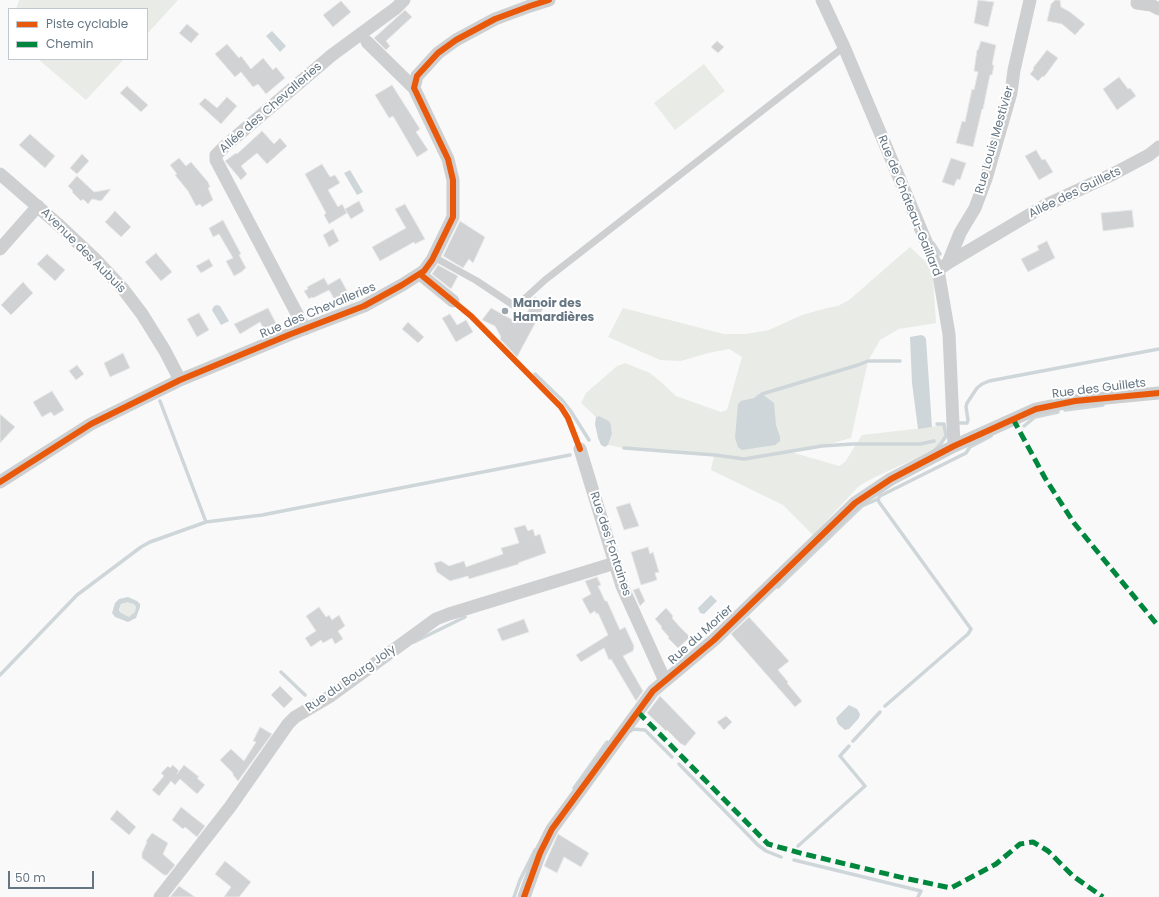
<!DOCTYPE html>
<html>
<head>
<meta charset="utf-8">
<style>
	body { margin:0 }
	#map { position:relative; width:1159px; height:897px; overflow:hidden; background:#f9f9f9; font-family:Poppins,sans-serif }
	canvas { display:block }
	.legend { position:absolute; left:8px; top:8px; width:140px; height:52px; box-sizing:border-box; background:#fff; border:1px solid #c1c8cd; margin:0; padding:5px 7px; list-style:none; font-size:12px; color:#657683 }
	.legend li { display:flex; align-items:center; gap:8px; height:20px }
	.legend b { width:20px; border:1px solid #c1c8cd }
	.scale { position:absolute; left:8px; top:871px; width:86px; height:18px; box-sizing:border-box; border:2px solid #657683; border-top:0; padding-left:5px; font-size:12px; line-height:14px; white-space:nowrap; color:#657683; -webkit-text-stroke:3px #fff; paint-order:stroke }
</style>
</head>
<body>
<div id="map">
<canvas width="1159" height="897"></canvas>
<ul class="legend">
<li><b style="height:5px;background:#e8590c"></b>Piste cyclable</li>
<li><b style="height:5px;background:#00873e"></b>Chemin</li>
</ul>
<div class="scale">50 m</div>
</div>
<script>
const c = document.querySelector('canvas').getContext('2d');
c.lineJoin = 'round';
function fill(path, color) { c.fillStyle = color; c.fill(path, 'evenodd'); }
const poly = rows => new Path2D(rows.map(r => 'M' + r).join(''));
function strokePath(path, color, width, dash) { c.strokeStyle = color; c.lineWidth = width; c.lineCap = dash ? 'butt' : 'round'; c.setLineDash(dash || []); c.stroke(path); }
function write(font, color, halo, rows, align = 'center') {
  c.font = font + ' Poppins,sans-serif'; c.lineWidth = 4; c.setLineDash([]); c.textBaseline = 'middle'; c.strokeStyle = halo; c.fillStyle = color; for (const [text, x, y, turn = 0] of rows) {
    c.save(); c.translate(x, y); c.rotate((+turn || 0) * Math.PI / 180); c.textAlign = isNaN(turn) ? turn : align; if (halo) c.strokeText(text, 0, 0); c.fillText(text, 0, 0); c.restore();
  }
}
fill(poly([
	[19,0,178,0,147,34,147,9,16,9],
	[38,59,124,59,86,100],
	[704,64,725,91,675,130,654,103],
	[910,247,928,264,933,279,936,323,899,329,880,340,868,361,851,438,822,446,791,452,839,466,845,462,862,435,932,427,944,424,946,436,940,445,934,450,873,478,859,486,813,535,783,505,711,470,714,455,624,448,608,445,612,434,611,425,609,421,599,416,596,417,581,403,586,393,617,366,625,363,650,373,661,382,676,396,721,412,727,410,742,357,729,349,708,353,681,361,660,360,608,337,623,308,724,334,746,334,769,330,802,315,827,308,838,306,849,300],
	'120 609a8 8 0 1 1 16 0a8 8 0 1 1-16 0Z'
]), '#e8ebe6');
fill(poly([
	[272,31,286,46,280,52,266,36],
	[350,170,363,192,357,195,344,173],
	[217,305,220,306,229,321,221,325,212,310,214,306],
	[921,335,924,336,926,339,932,427,918,429,912,383,910,337],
	[759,394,762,394,774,403,776,425,780,437,780,441,775,445,742,450,738,447,735,438,738,404,741,401,754,398],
	[599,416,609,421,611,425,612,434,608,445,605,447,601,445,598,438,595,424,596,417],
	[711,595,717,601,704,614,700,613,698,608],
	[128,597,137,601,140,604,140,607,136,618,128,622,115,617,112,613,115,603,119,599],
	[127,602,134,604,136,607,135,612,129,617,121,613,119,610,121,604],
	[849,705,857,709,860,714,859,718,849,729,845,730,838,724,836,718]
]), '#ced6d9');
strokePath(poly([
	[933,243,940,254],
	[535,374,562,400,570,410,589,440],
	[762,394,858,365,868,361,900,361],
	[160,401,206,522],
	[1065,410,1103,405],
	[958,423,967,423,968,420,966,407,967,403,977,388,982,384,989,381,1159,349],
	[1024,426,1035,417,1058,412],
	[624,448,715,455,744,459,822,446,852,444,920,444,934,441],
	[935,450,940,445,946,436,944,424,937,424],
	[778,587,862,506,878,499],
	[414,642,465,617],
	[281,672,305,695],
	[0,675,77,595,141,547,150,542,206,522,262,515,570,455],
	[885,706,968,634,971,629,879,502,878,499,880,496,966,453,970,447,991,436],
	[631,731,632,729,645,730,672,757],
	[853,741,880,712],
	[679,764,758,845,766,851,781,857],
	[574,788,607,742],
	[798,846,865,786,840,756,849,746],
	[794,860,921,891,918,897],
	[514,897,520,880,535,850]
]), '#ced6d9', 3.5);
const building = poly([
	[978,0,994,2,988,27,974,23,978,0],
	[1055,0,1060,0,1061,7,1070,12,1085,24,1075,35,1062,24,1047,21,1051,4,1055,0],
	[341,1,351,12,333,27,323,15,341,1],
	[405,10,412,17,386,41,390,46,386,50,374,38,405,10],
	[187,24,199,34,191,43,179,33,187,24],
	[717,41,724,47,718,53,711,47,717,41],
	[981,41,996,45,992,65,994,65,992,75,990,75,983,109,982,109,973,147,956,143,962,121,965,122,972,89,974,90,978,72,974,71,977,50,978,50,981,41],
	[227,44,239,58,241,56,251,69,263,58,273,70,276,67,285,78,266,94,258,84,253,87,241,72,235,77,215,54,227,44],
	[1047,50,1058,58,1044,77,1043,76,1038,81,1030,74,1034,69,1033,68,1047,50],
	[1119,77,1128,89,1130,88,1136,96,1117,110,1103,89,1119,77],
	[392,85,420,129,416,132,428,150,417,157,393,116,389,118,375,95,392,85],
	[127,86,148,105,141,112,120,93,127,86],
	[227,97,237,106,221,124,199,104,205,98,217,108,227,97],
	[262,131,274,144,280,138,287,146,267,164,257,153,241,166,247,174,241,180,225,161,236,153,237,154,262,131],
	[30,134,55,156,45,168,19,145,30,134],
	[1036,150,1042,160,1045,159,1053,172,1039,180,1025,156,1036,150],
	[82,154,89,161,77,174,70,168,82,154],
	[179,158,186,166,191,162,208,182,210,187,208,188,213,200,202,207,200,204,196,206,188,191,175,175,177,174,170,165,179,158],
	[951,158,966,163,960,180,957,179,954,186,942,182,951,158],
	[322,164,330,177,335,175,340,183,328,190,338,207,342,204,347,213,329,224,324,215,326,213,305,174,322,164],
	[77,176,94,192,111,189,101,201,92,199,88,204,83,199,81,201,72,192,73,191,68,186,77,176],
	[359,201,364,211,351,219,345,209,359,201],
	[405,204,425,239,415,244,414,242,380,261,372,247,406,228,395,209,405,204],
	[1132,210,1134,227,1103,231,1101,213,1132,210],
	[115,211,131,227,121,237,105,222,115,211],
	[223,220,241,254,239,255,246,268,243,270,243,271,234,276,226,261,233,258,219,234,213,237,209,228,223,220],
	[460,221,485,237,473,263,469,259,463,268,443,256,460,221],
	[333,229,339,241,329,247,323,235,333,229],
	[1047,241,1055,258,1028,272,1021,259,1039,250,1037,246,1047,241],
	[156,253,172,272,161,281,145,262,156,253],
	[47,254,65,270,55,281,37,264,47,254],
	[209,259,213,266,201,273,196,266,209,259],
	[438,265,458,276,451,289,432,274,438,265],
	[324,278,328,285,340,278,353,302,339,307,329,290,313,298,312,297,309,299,304,291,308,289,307,287,324,278],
	[23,282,33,293,11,315,1,305,23,282],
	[535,297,546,303,517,357,500,339,501,337,495,326,482,320,491,308,511,319,523,321,535,297],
	[268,308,277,325,265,331,260,322,240,334,234,324,268,308],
	[199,313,209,330,197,337,187,319,199,313],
	[450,314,457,325,466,320,473,332,456,342,442,318,450,314],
	[408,322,424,337,418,343,402,329,408,322],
	[123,353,130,368,110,377,104,363,123,353],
	[77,365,84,374,76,380,69,371,77,365],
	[52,391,64,410,54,416,51,412,42,417,33,402,52,391],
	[0,414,15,427,0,443,0,414],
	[630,503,639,526,624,530,616,507,630,503],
	[525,525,528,531,533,529,535,536,540,534,546,553,518,563,519,564,469,579,468,576,450,581,437,572,434,563,441,561,449,566,464,561,466,567,503,554,501,548,519,543,514,528,525,525],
	[648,547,650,554,653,552,659,572,655,573,657,580,641,585,631,552,648,547],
	[597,577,601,585,598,586,605,601,607,601,620,630,625,627,634,646,633,651,623,656,643,691,636,701,611,659,609,660,604,648,581,662,576,655,608,635,598,613,596,614,595,611,590,614,582,599,591,594,585,581,597,577],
	[639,588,645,601,640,606,633,590,639,588],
	[319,607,326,617,329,615,332,620,339,615,345,626,338,631,343,639,335,644,332,638,323,643,321,640,311,647,305,638,316,631,306,616,319,607],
	[666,608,673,616,672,618,680,627,690,637,678,648,668,638,669,637,661,628,662,627,655,619,666,608],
	[749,617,789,661,778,670,788,682,787,683,802,701,795,707,731,634,749,617],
	[524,619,529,632,502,641,497,629,524,619],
	[280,686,293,699,284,708,271,695,280,686],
	[660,696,696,733,685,746,682,744,681,744,667,730,666,731,647,713,660,696],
	[726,716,732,722,724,730,717,722,726,716],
	[260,727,272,734,238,781,233,775,233,773,220,760,231,749,244,761,256,742,253,741,260,727],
	[173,765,179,771,177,774,184,765,199,777,197,778,205,785,197,794,180,779,175,785,171,781,159,796,152,790,164,776,161,773,168,766,170,768,173,765],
	[181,807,205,826,197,837,185,827,183,829,172,820,181,807],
	[117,810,136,827,129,835,110,819,117,810],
	[152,833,168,843,163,854,175,865,167,875,164,875,142,858,142,853,147,842,146,841,152,833],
	[558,834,589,853,581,867,564,857,557,873,544,866,558,834],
	[225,861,251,882,239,897,224,897,231,887,215,874,225,861],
	[179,886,195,897,170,897,179,886]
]);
fill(building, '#d0d2d3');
strokePath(building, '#e8e8e8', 1);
strokePath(poly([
	[434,256,441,261,477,281,513,305,522,301,545,280,844,47]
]), '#cecfd0', 7);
strokePath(poly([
	[822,0,844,47,938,270,949,334,954,446],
	[1137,3,1151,5,1159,9],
	[367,42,414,88],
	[0,174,60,226,95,259,123,289,142,314,165,351,180,380],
	[0,249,38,206],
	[948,263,1044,206,1113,174,1149,155,1159,147],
	[938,270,948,263,960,233,975,208,986,179,1011,93,1014,70,1030,0],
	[420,274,453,301],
	[305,329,216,160,216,155,225,146,332,55,396,8,404,0],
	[580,449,622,586,665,681],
	[0,482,91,424,180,380,291,334,364,306,402,285,424,271,432,260,453,217,453,180,448,159,414,88,417,76,438,53,456,40,495,19,530,6,549,0],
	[160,897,230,807,288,724,295,717,329,697,436,619,449,614,615,563],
	[524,897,540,853,552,829,653,691,714,640,855,503,891,479,954,446,1036,409,1075,401,1159,393]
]), '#cecfd0', 13);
strokePath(poly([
	[1013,419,1045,478,1074,523,1159,627],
	[638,712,768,844,804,854,904,878,951,888,996,864,1020,844,1033,842,1048,851,1073,876,1103,897]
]), '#00873e', 5, [10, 5]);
strokePath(poly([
	[420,274,471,316,561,407,568,418,580,449],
	[0,482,91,424,180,380,291,334,364,306,402,285,424,271,432,260,453,217,453,180,448,159,414,88,417,76,438,53,456,40,495,19,530,6,549,0],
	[524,897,540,853,552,829,653,691,714,640,855,503,891,479,954,446,1036,409,1075,401,1159,393]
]), '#e8590c', 6);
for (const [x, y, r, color] of [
	[505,311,4,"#99a4ac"]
]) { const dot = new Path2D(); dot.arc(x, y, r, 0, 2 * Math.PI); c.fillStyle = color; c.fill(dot); strokePath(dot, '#fff', 1.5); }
write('12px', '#657683', '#fff', [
	["Allée des Chevalleries",271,108,-41],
	["Rue Louis Mestivier",995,140,-74],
	["Allée des Guillets",1075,193,-26],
	["Rue de Château-Gaillard",909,206,68],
	["Avenue des Aubuis",83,251,45],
	["Rue des Chevalleries",318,311,-23],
	["Rue des Guillets",1099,389,-7],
	["Rue des Fontaines",610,544,72],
	["Rue du Morier",701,635,-42],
	["Rue du Bourg Joly",351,679,-35]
]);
write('bold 12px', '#657683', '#fff', [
	["Manoir des",513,304],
	["Hamardières",513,318]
], 'left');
</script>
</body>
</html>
